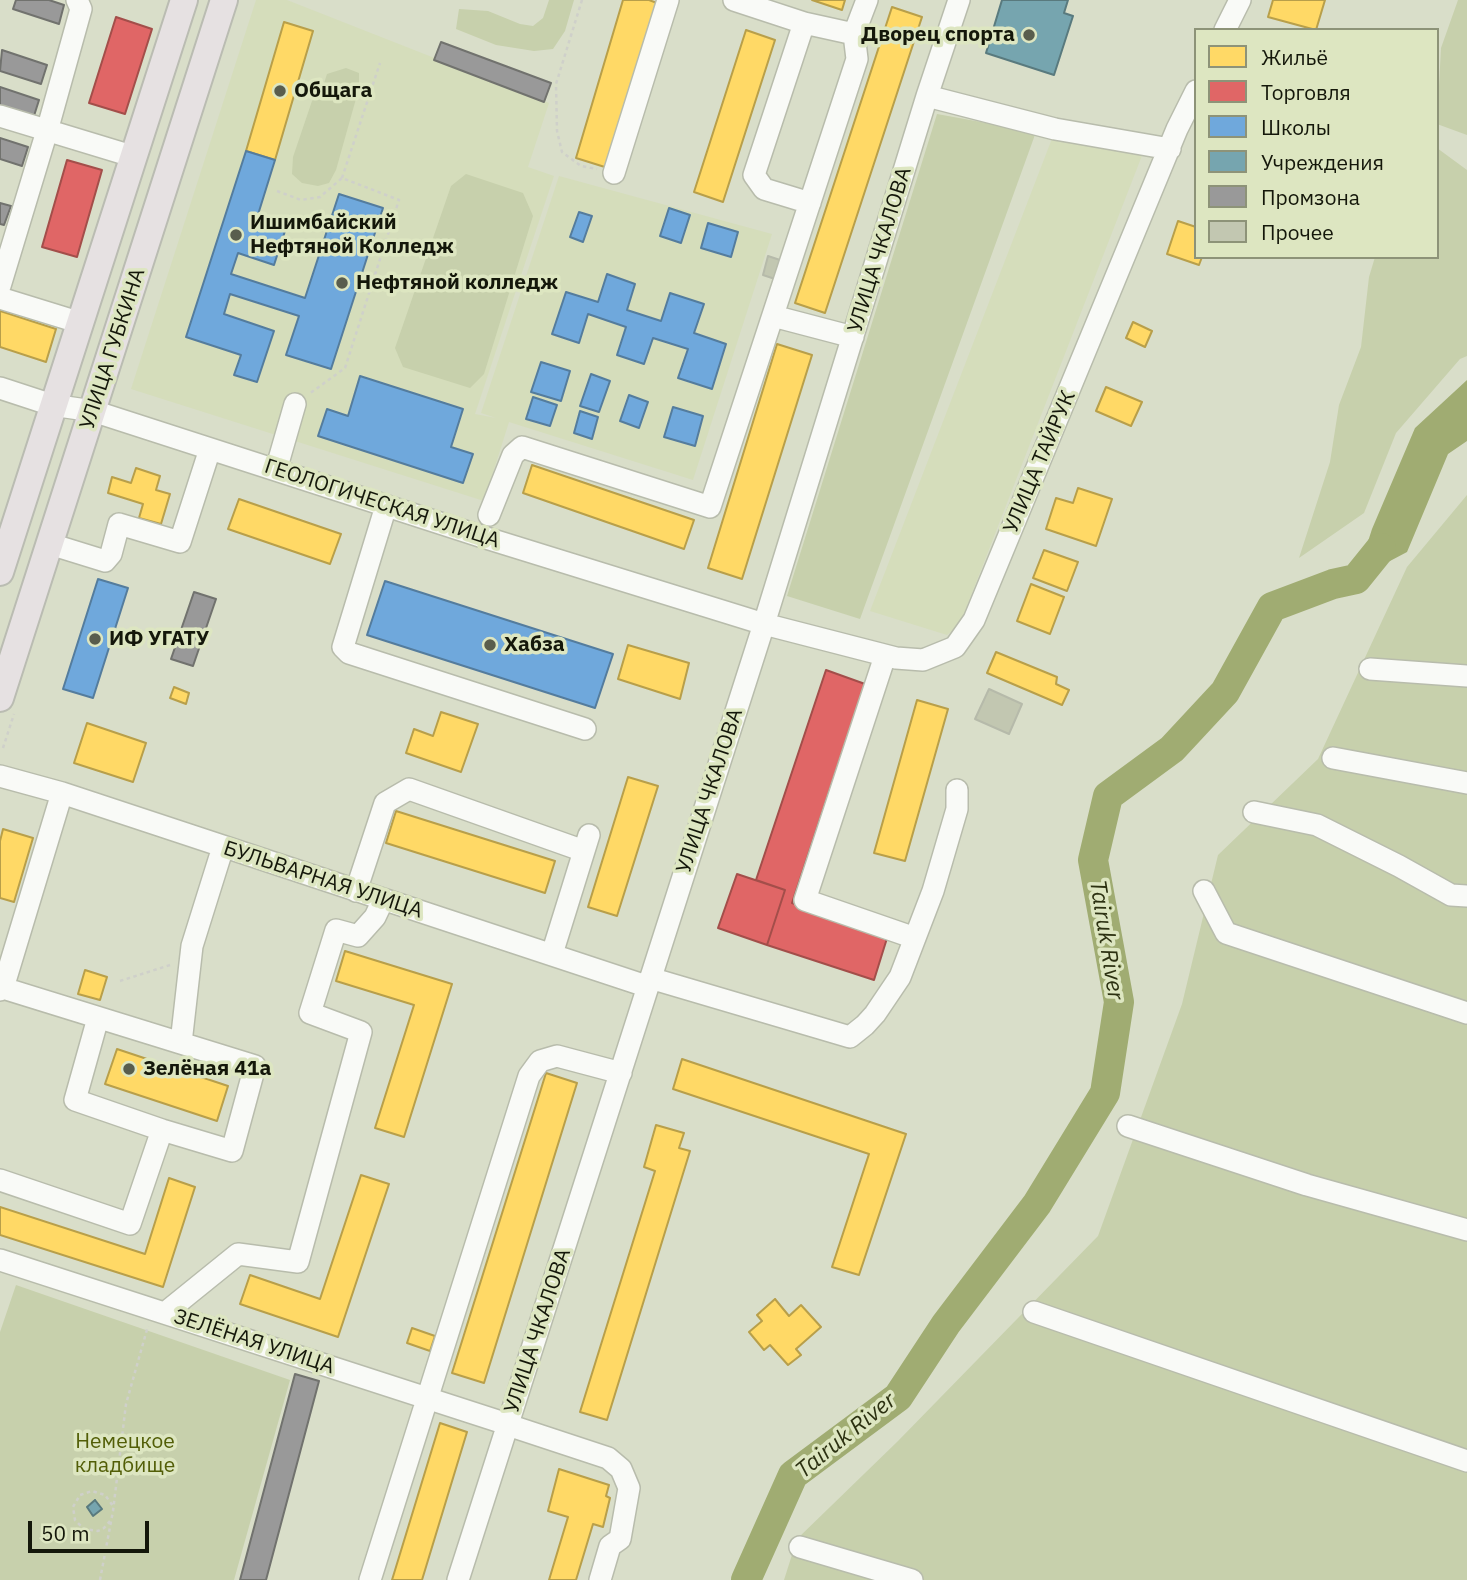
<!DOCTYPE html>
<html>
<head>
<meta charset="utf-8">
<style>
	body { margin:0 }
	#map { position:relative; width:1467px; height:1580px; overflow:hidden; background:#d9dec9; font-family:"IBM Plex Sans",sans-serif }
	canvas { display:block }
	.legend { position:absolute; left:1194px; top:28px; width:245px; height:231px; box-sizing:border-box; background:#dde6c1; border:2px solid #8d9378; margin:0; padding:9px 12px; list-style:none; font-size:21px; color:#14170a }
	.legend li { display:flex; align-items:center; gap:14px; height:35px }
	.legend b { width:35px; border:2px solid #8d9378 }
	.scale { position:absolute; left:28px; top:1521px; width:121px; height:32px; box-sizing:border-box; border:4px solid #14170a; border-top:0; padding-left:9px; font-size:21px; line-height:24px; white-space:nowrap; color:#14170a; -webkit-text-stroke:5px #dde6c1; paint-order:stroke }
</style>
</head>
<body>
<div id="map">
<canvas width="1467" height="1580"></canvas>
<ul class="legend">
<li><b style="height:19px;background:#ffd966"></b>Жильё</li>
<li><b style="height:19px;background:#e06666"></b>Торговля</li>
<li><b style="height:19px;background:#6fa8dc"></b>Школы</li>
<li><b style="height:19px;background:#76a5af"></b>Учреждения</li>
<li><b style="height:19px;background:#999"></b>Промзона</li>
<li><b style="height:19px;background:#c2c7b1"></b>Прочее</li>
</ul>
<div class="scale">50 m</div>
</div>
<script>
const c = document.querySelector('canvas').getContext('2d');
c.lineJoin = 'round';
function fill(path, color) { c.fillStyle = color; c.fill(path, 'evenodd'); }
const poly = rows => new Path2D(rows.map(r => 'M' + r).join(''));
function strokePath(path, color, width, dash) { c.strokeStyle = color; c.lineWidth = width; c.lineCap = dash ? 'butt' : 'round'; c.setLineDash(dash || []); c.stroke(path); }
function write(font, color, halo, rows, align = 'center') {
  c.font = font + ' "IBM Plex Sans",sans-serif'; c.lineWidth = 7; c.setLineDash([]); c.textBaseline = 'middle'; c.strokeStyle = halo; c.fillStyle = color; for (const [text, x, y, turn = 0] of rows) {
    c.save(); c.translate(x, y); c.rotate((+turn || 0) * Math.PI / 180); c.textAlign = isNaN(turn) ? turn : align; if (halo) c.strokeText(text, 0, 0); c.fillText(text, 0, 0); c.restore();
  }
}
fill(poly([
	[256,0,287,0,549,103,528,167,554,176,475,414,496,418,481,413,559,176,772,234,693,480,509,422,484,501,131,389],
	[1053,136,1143,153,960,624,947,635,870,611]
]), '#d5ddbb');
fill(poly([
	[549,0,574,0,565,31,553,49,534,51,496,45,456,29,459,9,488,11,520,24,533,26,543,18],
	[1458,0,1467,0,1467,135,1437,124,1441,48],
	[346,68,359,73,359,88,336,170,329,183,318,186,302,183,292,174,293,157,312,101,321,93,327,74],
	[937,114,1036,132,860,619,787,596],
	[1437,148,1467,170,1467,356,1460,359,1396,433,1364,513,1299,558,1330,462,1339,405,1361,347,1369,277,1375,257,1437,257],
	[466,174,523,193,533,216,484,374,470,388,403,367,395,348,451,186],
	[1467,495,1467,1580,784,1580,797,1539,898,1441,1098,1236,1182,1004,1218,855,1318,759,1407,567],
	[16,1285,290,1380,234,1580,0,1580,0,1332]
]), '#c7d0ac');
fill(poly([
	[1467,380,1467,441,1448,454,1407,552,1356,579,1372,529,1415,428]
]), '#a0ac72');
const homes = poly([
	[623,0,649,0,657,3,608,168,576,158,623,0],
	[812,0,845,0,842,10,812,0],
	[1273,0,1325,0,1316,30,1268,17,1273,0],
	[892,7,922,17,825,313,795,303,892,7],
	[284,22,313,31,275,160,246,151,284,22],
	[746,30,775,40,723,202,694,192,746,30],
	[1178,221,1196,227,1196,257,1202,257,1199,265,1167,254,1178,221],
	[0,311,56,329,46,362,0,347,0,311],
	[1133,322,1152,331,1145,347,1126,338,1133,322],
	[777,344,812,355,742,579,708,568,777,344],
	[1106,387,1142,402,1131,426,1096,411,1106,387],
	[532,465,694,520,684,549,523,493,532,465],
	[136,468,160,476,156,490,170,494,161,524,139,518,143,504,108,493,112,477,131,483,136,468],
	[1078,488,1112,499,1096,546,1046,529,1056,498,1073,503,1078,488],
	[239,499,341,534,330,564,228,529,239,499],
	[1044,550,1078,562,1067,591,1033,578,1044,550],
	[1031,584,1064,597,1050,634,1017,621,1031,584],
	[628,645,689,663,680,699,618,679,628,645],
	[996,652,1057,677,1056,684,1069,690,1062,705,987,673,996,652],
	[174,687,189,693,186,704,170,698,174,687],
	[917,700,948,709,905,861,874,853,917,700],
	[441,712,478,724,461,772,406,753,414,729,433,736,441,712],
	[87,723,146,743,133,782,74,763,87,723],
	[628,777,658,786,617,916,588,907,628,777],
	[396,811,555,861,545,893,386,843,396,811],
	[3,829,33,838,14,902,0,898,0,841,3,829],
	[345,951,452,984,404,1137,375,1128,414,1005,336,981,345,951],
	[85,970,107,977,100,1000,78,994,85,970],
	[117,1049,228,1086,217,1121,105,1084,117,1049],
	[682,1059,906,1134,859,1275,832,1267,869,1154,673,1089,682,1059],
	[546,1073,577,1083,484,1383,452,1373,546,1073],
	[656,1125,684,1133,679,1148,690,1151,607,1420,580,1412,655,1171,644,1167,656,1125],
	[361,1175,389,1184,338,1337,240,1304,250,1275,320,1299,361,1175],
	[169,1178,195,1187,163,1287,0,1235,0,1207,145,1254,169,1178],
	[775,1299,789,1316,801,1305,821,1327,796,1349,801,1355,788,1365,770,1345,764,1350,749,1332,762,1321,757,1315,775,1299],
	[412,1328,435,1336,430,1351,407,1343,412,1328],
	[440,1423,467,1432,422,1580,392,1580,440,1423],
	[559,1469,609,1485,606,1496,610,1498,603,1527,593,1524,576,1580,549,1580,568,1517,548,1511,559,1469]
]);
fill(homes, '#ffd966');
strokePath(homes, '#b89f4a', 2);
const shops = poly([
	[116,17,152,29,125,114,89,103,116,17],
	[67,160,102,170,77,257,42,247,67,160],
	[826,670,865,684,792,903,888,935,874,980,767,945,785,890,756,880,826,670],
	[737,874,785,890,767,945,718,928,737,874]
]);
fill(shops, '#e06666');
strokePath(shops, '#a34e4a', 2);
const schools = poly([
	[246,151,275,160,256,221,285,231,274,265,238,253,231,274,305,298,339,194,383,208,331,369,286,355,299,316,230,294,224,314,274,331,257,382,234,375,241,355,186,337,246,151],
	[669,208,690,215,681,243,660,236,669,208],
	[579,212,592,216,583,242,570,237,579,212],
	[708,223,738,232,731,257,701,248,708,223],
	[607,274,635,284,627,310,661,321,670,293,704,304,694,333,726,344,712,389,678,378,688,349,653,338,644,364,617,355,626,327,588,314,579,343,552,334,566,292,598,302,607,274],
	[541,362,570,371,561,401,531,392,541,362],
	[591,374,610,381,599,412,580,406,591,374],
	[360,376,463,409,451,447,473,454,463,483,318,436,327,409,348,416,360,376],
	[629,395,648,402,639,428,620,421,629,395],
	[533,397,557,405,550,426,526,419,533,397],
	[673,407,703,416,695,446,664,437,673,407],
	[580,411,598,417,592,439,574,433,580,411],
	[98,579,128,588,93,698,63,689,98,579],
	[385,581,613,654,595,708,367,635,385,581]
]);
fill(schools, '#6fa8dc');
strokePath(schools, '#547c9d', 2);
const public = poly([
	[1002,0,1068,0,1064,13,1073,16,1054,75,986,53,1002,0],
	[95,1500,102,1509,93,1516,87,1507,95,1500]
]);
fill(public, '#76a5af');
strokePath(public, '#597a7e', 2);
const industry = poly([
	[16,0,49,0,64,5,59,24,13,9,16,0],
	[441,42,551,83,544,102,434,60,441,42],
	[2,50,47,65,41,84,0,71,2,50],
	[0,87,39,100,33,119,0,108,0,87],
	[0,138,28,147,22,166,0,159,0,138],
	[0,203,11,206,4,225,0,224,0,203],
	[194,592,216,599,193,666,171,659,194,592],
	[295,1374,319,1381,266,1580,240,1580,295,1374]
]);
fill(industry, '#999');
strokePath(industry, '#71726e', 2);
strokePath(poly([
	[746,1580,793,1475,898,1397,946,1324,1037,1204,1105,1093,1119,1002,1093,860,1108,796,1172,749,1225,692,1272,607,1333,584,1356,579,1381,548]
]), '#a0ac72', 30);
const building = poly([
	[768,256,783,261,778,280,763,275,768,256],
	[989,689,1022,704,1009,734,975,719,989,689]
]);
fill(building, '#c2c7b1');
strokePath(building, '#b6baaa', 2);
const minor = poly([
	[734,0,804,23,854,34],
	[804,23,754,175,764,189,810,203],
	[1225,30,1240,0],
	[927,96,1055,129,1170,149],
	[0,116,135,157],
	[614,173,668,0],
	[0,286,47,131,81,9,77,0],
	[0,298,81,323],
	[773,316,853,337],
	[0,388,52,405,93,411,483,537,764,624,896,658,923,660,955,647,974,620,1177,129,1196,91],
	[276,470,295,404],
	[386,506,343,647,349,653,585,729],
	[489,515,513,455,522,447,710,507,857,59,854,34,867,0],
	[50,544,105,561,111,554,119,524,180,542,210,449],
	[885,656,805,900,915,938],
	[1370,669,1467,676],
	[1333,758,1467,783],
	[0,776,62,793,646,986],
	[1254,812,1317,825,1399,866,1451,895,1467,896],
	[356,891,385,803,409,789,584,851],
	[1204,891,1226,933,1467,1013],
	[552,954,589,835],
	[650,978,850,1037,865,1025,875,1014,900,977,933,891,957,809,957,790],
	[0,990,3,988,62,793],
	[98,1018,75,1100,162,1130],
	[181,1043,192,946,223,847],
	[1128,1126,1307,1185,1467,1230],
	[0,1180,130,1224,162,1130,232,1151,255,1066,3,988],
	[0,1260,507,1424],
	[1034,1312,1467,1461],
	[165,1313,238,1254,298,1262,361,1032,310,1013,336,930,358,936,375,917,383,900],
	[508,1425,608,1458,621,1469,629,1488,620,1539,610,1546,600,1580],
	[800,1547,912,1580],
	[370,1580,529,1076,540,1061,557,1056,621,1073],
	[458,1580,764,624,927,96,959,0]
]);
const major = poly([
	[0,572,184,0],
	[0,698,224,0]
]);
strokePath(minor, '#b8bcac', 24);
strokePath(major, '#babcb2', 30);
strokePath(poly([
	[582,0,556,84,557,131,562,152,581,166,597,169],
	[342,178,380,63],
	[277,191,301,200,320,197,342,178,399,200,345,368,309,394],
	[3,748,14,714],
	[120,981,170,965],
	[110,1521,104,1528,98,1531,84,1529,75,1520,73,1507,80,1495,92,1491,105,1495,113,1506],
	[100,1580,113,1511,126,1404,148,1326]
]), '#cfd0ca', 2.5, [3.5, 3.5]);
strokePath(minor, '#f9faf7', 21);
strokePath(major, '#e6e1e2', 26);
for (const [x, y, r, color] of [
	[1029,35,7,"#595d4d"],
	[280,91,7,"#595d4d"],
	[236,235,7,"#595d4d"],
	[342,283,7,"#595d4d"],
	[95,639,7,"#595d4d"],
	[490,645,7,"#595d4d"],
	[129,1069,7,"#595d4d"]
]) { const dot = new Path2D(); dot.arc(x, y, r, 0, 2 * Math.PI); c.fillStyle = color; c.fill(dot); strokePath(dot, '#dde6c1', 2.5); }
write('bold 21px', '#14170a', '#dde6c1', [
	["Дворец спорта",1015,35,"right"],
	["Общага",294,91],
	["Ишимбайский",250,223],
	["Нефтяной Колледж",250,247],
	["Нефтяной колледж",356,283],
	["ИФ УГАТУ",109,639],
	["Хабза",504,645],
	["Зелёная 41а",143,1069]
], 'left');
write('21px', '#14170a', '#dde6c1', [
	["УЛИЦА ЧКАЛОВА",880,250,-73],
	["УЛИЦА ГУБКИНА",113,349,-72],
	["УЛИЦА ТАЙРУК",1040,462,-67],
	["ГЕОЛОГИЧЕСКАЯ УЛИЦА",382,504,18],
	["УЛИЦА ЧКАЛОВА",710,791,-72],
	["БУЛЬВАРНАЯ УЛИЦА",323,880,18],
	["УЛИЦА ЧКАЛОВА",538,1331,-72],
	["ЗЕЛЁНАЯ УЛИЦА",254,1342,18]
]);
write('21px', '#525e07', '#dde6c1', [
	["Немецкое",125,1442],
	["кладбище",125,1466]
]);
write('italic 23px', '#2c3111', '#dde6c1', [
	["Tairuk River",1106,940,81],
	["Tairuk River",846,1436,-39]
]);
</script>
</body>
</html>
